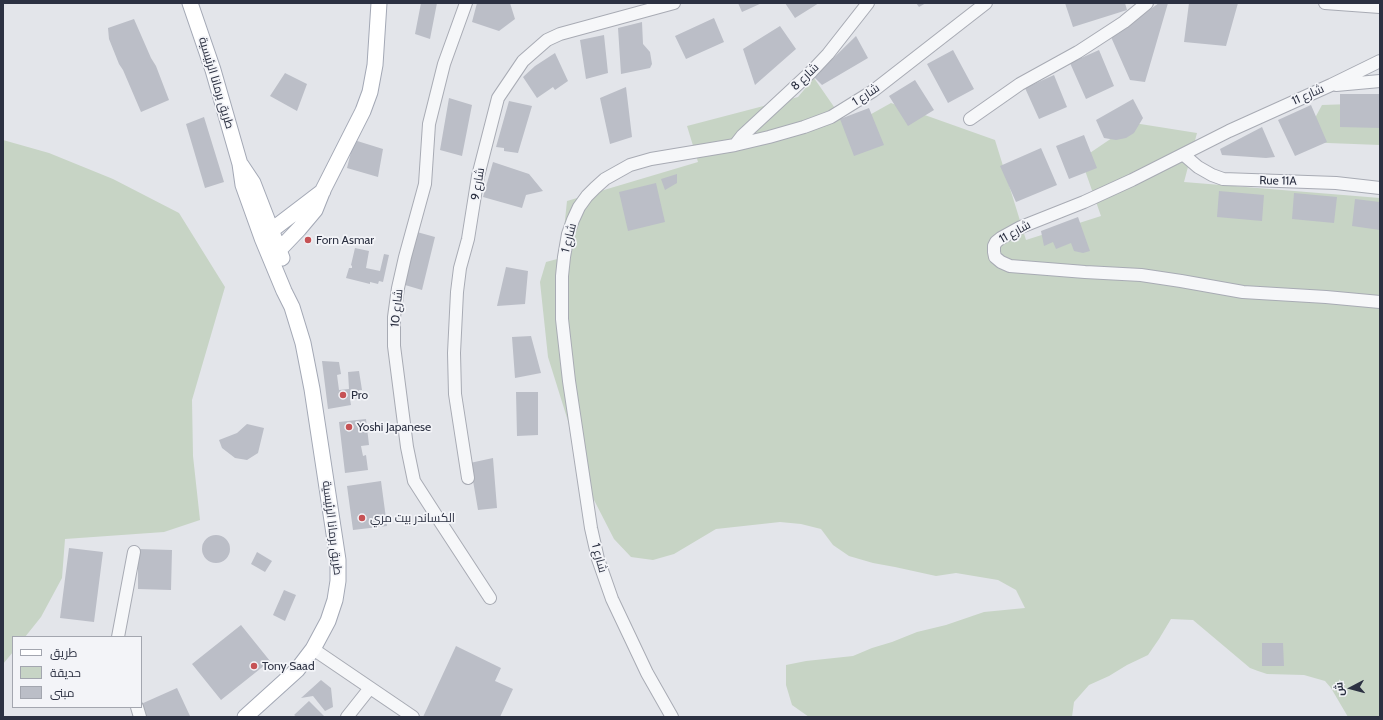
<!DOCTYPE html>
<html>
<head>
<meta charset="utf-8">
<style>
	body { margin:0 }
	#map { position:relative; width:1383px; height:720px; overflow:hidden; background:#e3e5ea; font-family:Cabin,Cairo,sans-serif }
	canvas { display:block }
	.frame { position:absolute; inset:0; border:4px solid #2c3142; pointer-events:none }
	.legend { position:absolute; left:12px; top:636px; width:130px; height:72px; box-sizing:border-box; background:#f3f4f8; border:1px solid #a3a6af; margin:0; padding:5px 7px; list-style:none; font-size:12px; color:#2c3142 }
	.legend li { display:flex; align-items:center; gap:8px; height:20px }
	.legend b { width:20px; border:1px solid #a3a6af }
	.north { position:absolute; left:1331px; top:668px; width:40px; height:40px; -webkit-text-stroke:3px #f3f4f8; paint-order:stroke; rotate:264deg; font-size:11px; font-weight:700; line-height:16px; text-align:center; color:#2c3142 }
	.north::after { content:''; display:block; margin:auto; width:14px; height:18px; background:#2c3142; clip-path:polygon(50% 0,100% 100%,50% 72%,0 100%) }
</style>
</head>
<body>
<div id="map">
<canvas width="1383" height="720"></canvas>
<div class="frame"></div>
<ul class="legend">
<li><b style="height:5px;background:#fff"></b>طريق</li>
<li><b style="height:11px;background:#c7d4c5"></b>حديقة</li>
<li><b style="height:11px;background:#bbbec7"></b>مبنى</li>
</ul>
<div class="north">ش</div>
</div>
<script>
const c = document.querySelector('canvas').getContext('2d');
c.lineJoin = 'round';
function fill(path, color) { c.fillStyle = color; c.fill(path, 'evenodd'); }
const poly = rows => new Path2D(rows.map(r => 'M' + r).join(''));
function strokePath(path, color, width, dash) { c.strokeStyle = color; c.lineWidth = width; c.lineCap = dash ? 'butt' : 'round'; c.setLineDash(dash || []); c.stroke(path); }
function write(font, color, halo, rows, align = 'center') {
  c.font = font + ' Cabin,Cairo,sans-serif'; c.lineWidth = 3.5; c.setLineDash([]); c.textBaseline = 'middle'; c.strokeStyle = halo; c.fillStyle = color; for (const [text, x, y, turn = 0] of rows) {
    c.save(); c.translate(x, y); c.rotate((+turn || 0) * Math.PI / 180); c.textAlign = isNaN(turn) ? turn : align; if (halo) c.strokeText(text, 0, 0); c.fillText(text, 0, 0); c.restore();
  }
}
fill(poly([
	[814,78,848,127,891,103,995,140,1026,240,1101,216,1081,159,1134,123,1197,133,1184,182,1380,198,1380,717,1348,717,1331,688,1325,681,1304,675,1267,674,1258,671,1250,668,1193,620,1171,619,1159,639,1148,655,1127,665,1109,676,1089,685,1074,702,1072,717,809,717,792,705,786,685,786,665,806,661,853,656,872,648,892,642,917,632,946,625,984,612,1025,608,1016,590,998,580,956,573,936,576,895,567,873,563,849,556,833,545,821,529,801,524,780,522,716,529,674,554,653,560,631,557,614,539,594,500,587,482,548,357,540,282,546,262,561,258,567,201,698,162,687,126,798,97],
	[1380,103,1380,145,1302,142,1322,105],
	[3,140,49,153,113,179,179,213,225,287,192,400,193,456,200,520,164,532,65,539,62,578,41,617,25,637,13,637,13,652,3,664]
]), '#c7d4c5');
fill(poly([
	[421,3,437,3,430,39,415,34],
	[477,3,510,3,515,19,499,31,472,22],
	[738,3,762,3,742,12],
	[785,3,819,3,795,18],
	[916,3,926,3,919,7],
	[1065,3,1125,3,1127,10,1073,27],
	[1159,3,1168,3,1145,82,1130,80,1111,37],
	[1189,3,1238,3,1226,46,1184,42],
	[714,18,724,42,686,59,675,36],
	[134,19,151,58,156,66,169,100,141,112,123,70,119,64,109,39,108,28],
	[642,22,643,44,650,52,652,64,650,68,621,74,618,28],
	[780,26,796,49,755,85,743,49],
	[604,35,608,73,586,79,580,40],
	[856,36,868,58,822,85,814,77],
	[953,50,974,89,948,103,927,64],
	[1099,50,1114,86,1086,99,1070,63],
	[555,53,568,81,555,90,553,87,537,98,523,77,535,66],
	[285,73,307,84,297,111,270,96],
	[1054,75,1067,107,1039,119,1025,88],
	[915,80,934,110,908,126,889,96],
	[626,87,632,137,610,144,600,98],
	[1340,94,1380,94,1380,128,1340,127],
	[449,98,472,105,462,156,440,150],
	[1133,99,1143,118,1134,133,1126,138,1116,140,1104,138,1096,120],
	[509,101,532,106,518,153,504,151,504,148,496,147],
	[1311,105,1327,142,1295,156,1278,120],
	[869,108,884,145,854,156,840,119],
	[204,117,224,182,205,188,186,124],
	[1262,127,1275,157,1266,158,1222,155,1220,149],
	[1084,135,1097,168,1069,179,1056,146],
	[354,140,383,149,378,177,347,168],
	[1041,148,1057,185,1016,202,1000,166],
	[493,162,529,174,543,191,526,195,522,208,483,197],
	[677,174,677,183,665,190,661,179],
	[656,183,665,222,628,231,619,192],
	[1219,191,1264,195,1262,221,1217,217],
	[1294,193,1337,197,1334,223,1292,219],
	[1355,199,1380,202,1380,230,1352,226],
	[1078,217,1090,251,1083,253,1074,251,1071,243,1056,249,1053,242,1044,246,1041,231],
	[417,232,435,237,422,290,405,285],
	[355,248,369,251,366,268,380,271,384,254,389,255,383,282,379,281,378,284,370,282,370,284,346,278,349,268,352,268,352,266,351,265],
	[506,267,528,271,525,304,497,306],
	[531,336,541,373,515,378,512,337],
	[322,361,339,362,341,374,337,375,339,390,349,389,348,372,359,371,362,390,359,390,360,398,350,399,351,405,328,409],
	[516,392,538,392,538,435,517,436],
	[366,419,369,445,361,446,363,456,366,455,368,470,345,473,339,422],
	[247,424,264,428,258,453,247,460,235,458,222,448,219,440,237,433],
	[493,458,497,508,478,510,470,463],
	[381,481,387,526,353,530,347,486],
	'202 549a14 14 0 1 1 28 0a14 14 0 1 1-28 0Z',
	[69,548,103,552,94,622,60,618],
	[138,549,172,550,171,590,138,589],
	[257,552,272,561,265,572,251,564],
	[284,590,296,595,285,621,273,615],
	[241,625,270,661,221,700,192,664],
	[1262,643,1283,643,1284,666,1262,666],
	[456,646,501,668,495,681,513,689,500,717,423,717],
	[321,680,331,688,333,707,325,711,313,696,301,698],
	[177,688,190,716,145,717,141,704],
	[309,701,325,717,297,717,294,715]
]), '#bbbec7');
const minor = poly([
	[466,3,444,64,429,124,425,184,405,257,398,288,394,317,394,346,407,447,414,481,441,523,490,598],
	[1325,3,1380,7],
	[1380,61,1331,85,1229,131,1132,180,1084,202,1021,227,1001,238,996,242,994,246,994,252,995,257,1001,262,1010,266,1085,272,1141,275,1181,281,1243,292,1326,297,1380,302],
	[1336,85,1380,81],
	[970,119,1020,84,1078,52,1124,22,1147,3],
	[735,145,742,136,812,71,828,54,868,3],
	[1184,155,1198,167,1212,175,1223,179,1336,183,1380,188],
	[468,478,455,394,454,353,457,292,460,268,468,239,478,176,498,98,523,61,547,40,560,34,674,3],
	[118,637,134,552],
	[313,649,413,717],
	[137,707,140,717],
	[347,717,370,688],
	[672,717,647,673,612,599,598,559,591,528,569,381,562,319,562,276,564,257,568,234,573,220,579,207,587,196,595,188,605,179,630,165,651,159,735,145,769,137,804,127,831,117,873,91,986,3]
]);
const major = poly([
	[190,3,213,70,240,164,243,185,262,238,284,291,292,307,303,343,312,389,338,560,338,581,335,600,328,621,313,649,297,670,245,717],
	[241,165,253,183,282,258],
	[264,236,323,191],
	[270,255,279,250,299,229,315,210,323,190,363,111,370,92,375,65,379,3]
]);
strokePath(minor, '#a8abb4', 14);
strokePath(major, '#a3a8b5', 17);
strokePath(minor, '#f6f7f9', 12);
strokePath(major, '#fff', 15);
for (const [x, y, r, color] of [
	[308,240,4,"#c65255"],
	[343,395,4,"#c65255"],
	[349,427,4,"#c65255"],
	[362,518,4,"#c65255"],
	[254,666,4,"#c65255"]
]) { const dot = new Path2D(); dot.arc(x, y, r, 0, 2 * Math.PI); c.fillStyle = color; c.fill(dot); strokePath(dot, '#f3f4f8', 1.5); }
write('12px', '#2c3142', '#f3f4f8', [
	["شارع 8",805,77,-44],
	["طريق برمانا الرئيسية",216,83,73],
	["شارع 1",866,95,-33],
	["شارع 11",1308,95,-24],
	["Rue 11A",1278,181,1],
	["شارع 9",478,184,-80],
	["شارع 11",1015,232,-29],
	["شارع 1",569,238,-76],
	["شارع 10",397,308,-84],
	["طريق برمانا الرئيسية",332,528,83],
	["شارع 1",599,558,75]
]);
write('12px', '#2c3142', '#f3f4f8', [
	["Forn Asmar",316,240],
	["Pro",351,395],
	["Yoshi Japanese",357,427],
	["الكساندر بيت مري",370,518],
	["Tony Saad",262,666]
], 'left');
</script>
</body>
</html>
